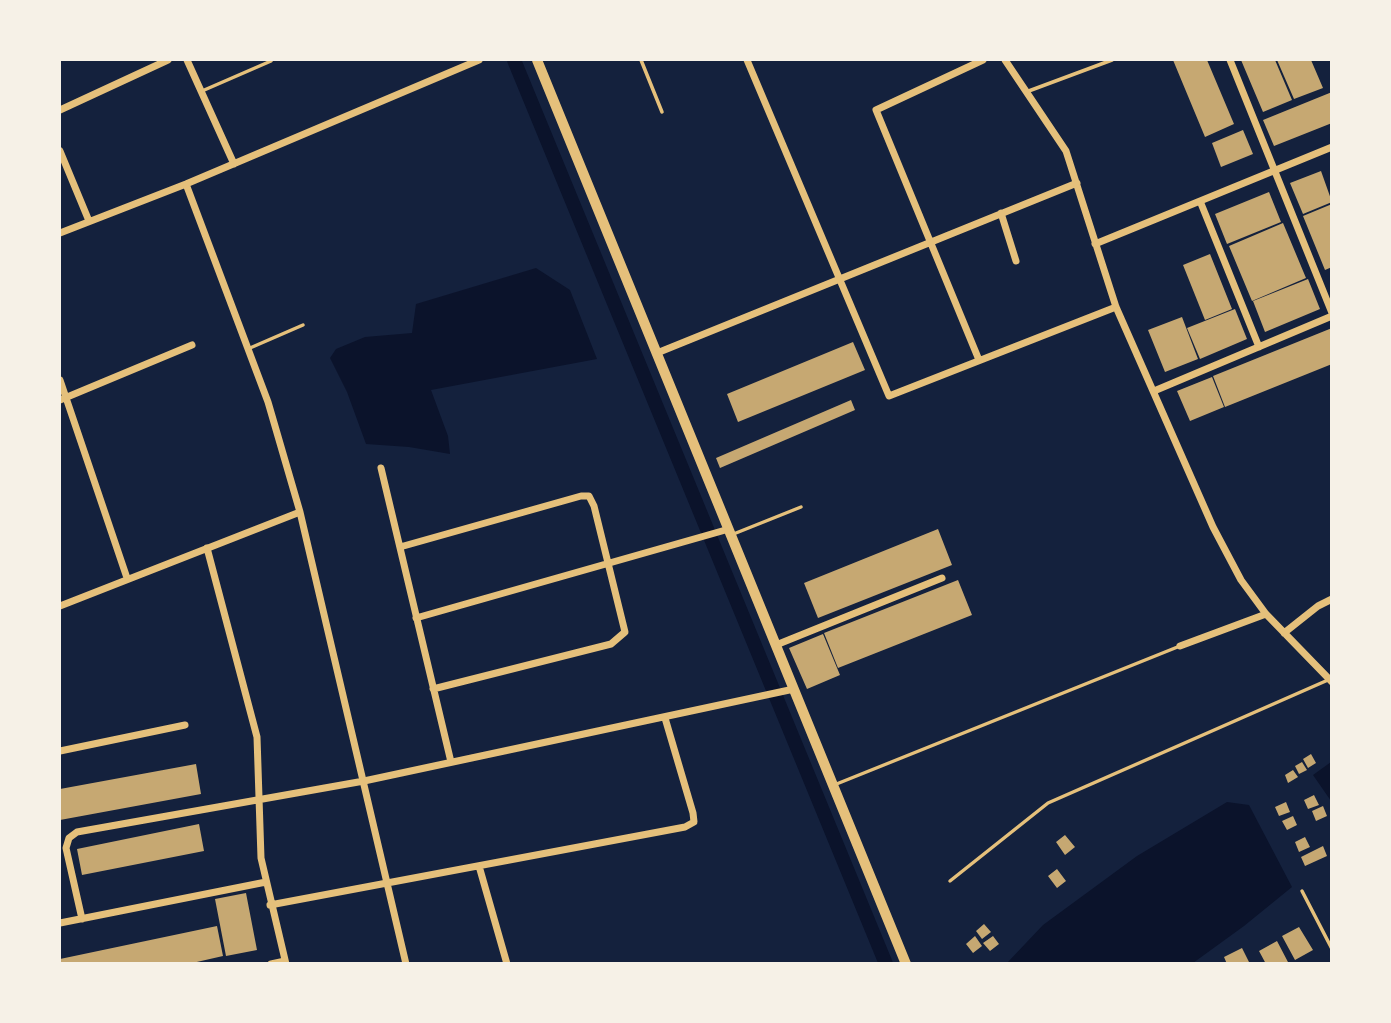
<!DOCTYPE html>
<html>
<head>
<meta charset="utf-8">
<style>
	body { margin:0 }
	#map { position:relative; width:1391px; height:1023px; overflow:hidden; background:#14213d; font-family:"Golos Text",sans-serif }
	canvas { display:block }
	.frame { position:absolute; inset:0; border:61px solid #f6f1e7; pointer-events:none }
</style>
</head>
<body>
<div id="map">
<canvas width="1391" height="1023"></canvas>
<div class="frame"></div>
</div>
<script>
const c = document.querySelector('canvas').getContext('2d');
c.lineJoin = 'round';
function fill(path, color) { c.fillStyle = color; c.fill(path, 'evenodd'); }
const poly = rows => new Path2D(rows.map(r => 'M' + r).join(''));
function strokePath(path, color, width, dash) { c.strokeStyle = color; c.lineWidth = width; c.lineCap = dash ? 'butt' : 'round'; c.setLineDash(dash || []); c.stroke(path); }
fill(poly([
	[536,268,570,290,597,359,431,390,448,436,450,454,409,447,366,444,347,392,330,358,336,349,365,337,412,333,416,304],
	[1331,762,1331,801,1313,775],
	[1227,802,1249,805,1292,887,1244,926,1193,963,1007,963,1043,925,1137,856]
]), '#0b132b');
strokePath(poly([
	[514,60,886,964]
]), '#0b132b', 14);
fill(poly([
	[1173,60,1207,60,1234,124,1205,137],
	[1241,60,1275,60,1292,100,1263,112],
	[1277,60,1311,60,1323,88,1294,99],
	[1332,92,1332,123,1274,146,1263,120],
	[1243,130,1253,154,1221,167,1212,143],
	[1321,171,1332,202,1303,214,1290,183],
	[1269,192,1281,222,1227,244,1215,214],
	[1332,204,1332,267,1325,270,1303,216],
	[1283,223,1306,278,1252,301,1229,246],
	[1210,254,1232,309,1205,320,1183,265],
	[1308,279,1320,309,1265,332,1253,301],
	[1235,309,1247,339,1200,359,1187,328],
	[1182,317,1198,359,1165,372,1148,330],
	[1332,328,1332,364,1225,407,1213,376],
	[853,342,865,370,738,422,727,394],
	[1212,377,1224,407,1190,421,1177,391],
	[851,400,855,410,720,468,716,458],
	[938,529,952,565,818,618,804,583],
	[958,580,972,615,838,668,824,633],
	[823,634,840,675,807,689,789,648],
	[1311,754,1316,763,1308,768,1303,759],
	[1302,762,1307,770,1299,774,1295,766],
	[196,764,201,794,60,820,60,789],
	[1293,770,1298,777,1288,783,1285,775],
	[1314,795,1319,805,1308,809,1304,800],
	[1286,802,1290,812,1279,816,1275,807],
	[1323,806,1327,816,1316,821,1312,811],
	[1293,816,1297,825,1287,830,1282,821],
	[199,824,204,851,82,875,77,849],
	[1065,835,1075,847,1065,855,1056,842],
	[1305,837,1310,847,1299,852,1295,842],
	[1323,846,1327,856,1305,866,1301,857],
	[1057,869,1066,881,1057,888,1048,876],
	[246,893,257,950,226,956,215,899],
	[984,924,991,932,982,939,976,931],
	[217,926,223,956,188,964,60,964,60,959],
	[1299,927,1313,950,1295,960,1282,936],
	[975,936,982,946,973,953,966,944],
	[993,936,999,944,990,951,983,943],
	[1277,941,1289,964,1266,964,1259,951],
	[1242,948,1250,964,1227,964,1224,957]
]), '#c6a872');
strokePath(poly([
	[641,60,662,112],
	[202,91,271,61],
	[1026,92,1112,60],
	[250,348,303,325],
	[731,535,801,507],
	[834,785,1180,646],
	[950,881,1048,803,1328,680],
	[1302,891,1332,949]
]), '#e5c07b', 3.5);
strokePath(poly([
	[187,60,234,164],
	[747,60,889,396,1116,307],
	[1005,60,1066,151,1116,307,1213,527,1241,580,1266,614,1332,682],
	[1230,60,1332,313],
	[60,110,168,60],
	[60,151,89,221],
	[186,184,268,402,300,512,406,964],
	[1200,201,1259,347],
	[1001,213,1016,261],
	[60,233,186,184,479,60],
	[1095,244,1332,147],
	[657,353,1077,183],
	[979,360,876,110,983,60],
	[60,380,127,578],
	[1154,391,1332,316],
	[60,400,192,345],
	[381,468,451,762],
	[400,547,581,496,589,496,594,506,625,632,611,644,433,689],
	[207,548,257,737,261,858,286,964],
	[60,606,300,512],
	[416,618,729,529],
	[1284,633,1318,606,1332,599],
	[776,645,942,578],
	[1180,646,1266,614],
	[60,751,185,725],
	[479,866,507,964],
	[270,905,685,827,694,822,693,813,665,718],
	[82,919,66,848,69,838,77,832,364,781,794,689],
	[60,923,266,882],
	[271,964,285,961]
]), '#e5c07b', 7);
strokePath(poly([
	[537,60,906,964]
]), '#e5c07b', 10);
</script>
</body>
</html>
